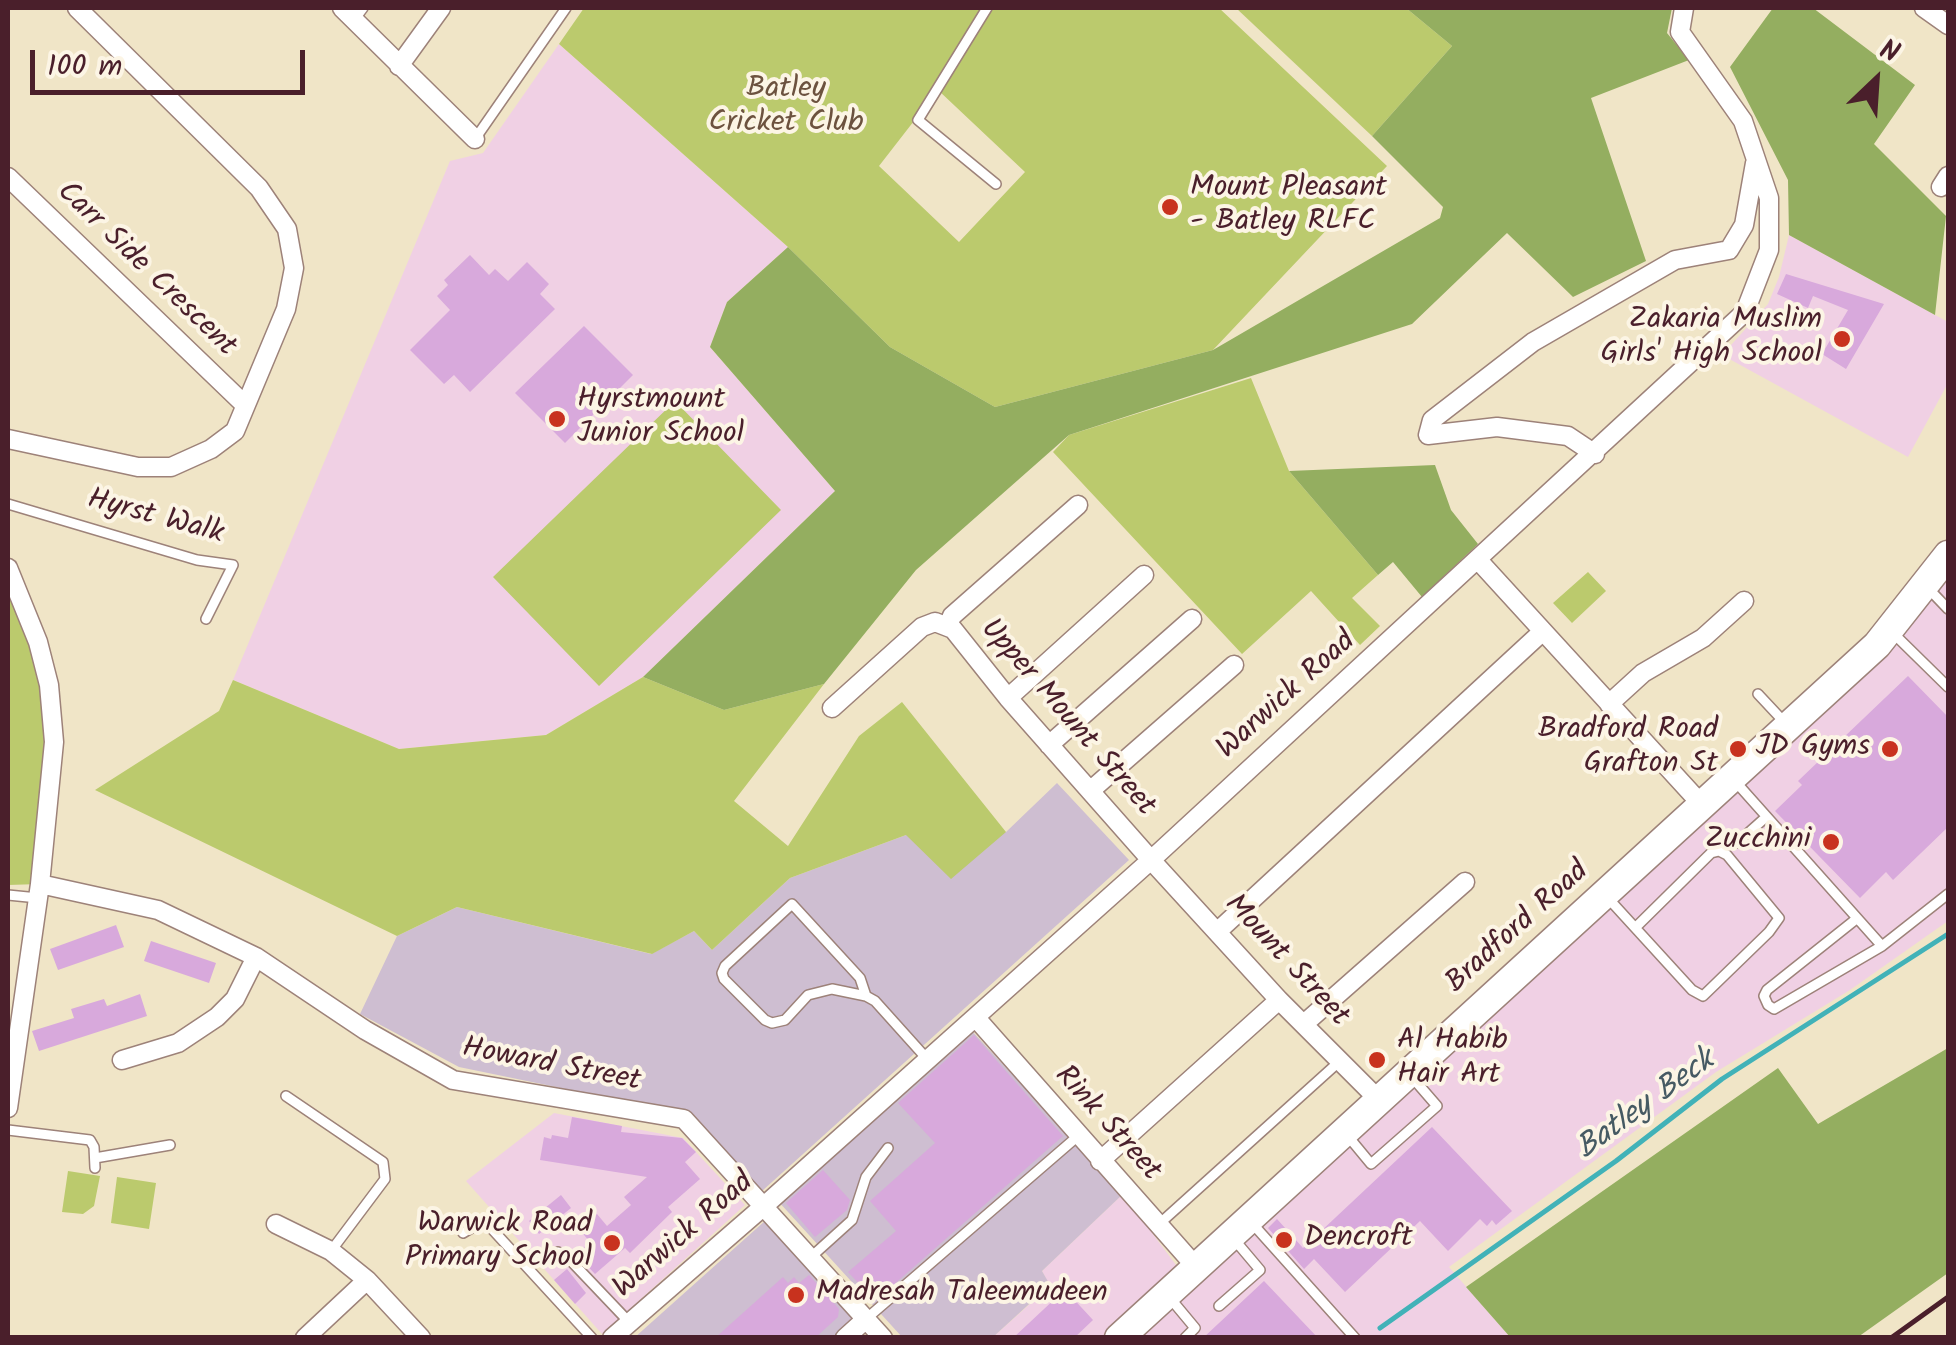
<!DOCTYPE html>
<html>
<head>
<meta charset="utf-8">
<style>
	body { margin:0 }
	#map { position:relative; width:1956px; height:1345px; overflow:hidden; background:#f0e5c7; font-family:Kalam,sans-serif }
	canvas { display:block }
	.frame { position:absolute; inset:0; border:10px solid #4a1f2b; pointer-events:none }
	.north { position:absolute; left:1826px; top:30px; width:100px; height:100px; -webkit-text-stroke:8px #fcf5e5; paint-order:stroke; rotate:25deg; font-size:28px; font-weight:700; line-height:40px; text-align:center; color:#4a1f2b }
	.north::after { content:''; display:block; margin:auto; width:35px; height:45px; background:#4a1f2b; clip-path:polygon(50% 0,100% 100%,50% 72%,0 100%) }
	.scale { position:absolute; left:30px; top:50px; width:275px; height:45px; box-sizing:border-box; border:5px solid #4a1f2b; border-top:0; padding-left:12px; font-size:30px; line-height:35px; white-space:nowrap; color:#4a1f2b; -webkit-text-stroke:8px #fcf5e5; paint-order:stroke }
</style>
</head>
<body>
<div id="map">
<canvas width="1956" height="1345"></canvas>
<div class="frame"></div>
<div class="north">N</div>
<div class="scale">100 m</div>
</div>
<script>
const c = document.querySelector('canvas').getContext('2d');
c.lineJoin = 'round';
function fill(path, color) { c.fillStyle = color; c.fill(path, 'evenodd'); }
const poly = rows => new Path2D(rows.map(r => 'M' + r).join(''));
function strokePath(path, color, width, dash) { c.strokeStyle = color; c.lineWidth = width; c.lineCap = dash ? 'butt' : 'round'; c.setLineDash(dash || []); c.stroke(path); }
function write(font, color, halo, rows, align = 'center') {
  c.font = font + ' Kalam,sans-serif'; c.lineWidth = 8; c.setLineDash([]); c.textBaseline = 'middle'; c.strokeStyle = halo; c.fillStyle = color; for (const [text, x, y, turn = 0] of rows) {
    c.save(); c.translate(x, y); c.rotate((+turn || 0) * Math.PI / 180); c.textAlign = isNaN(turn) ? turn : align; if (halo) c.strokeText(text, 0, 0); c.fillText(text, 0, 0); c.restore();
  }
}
fill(poly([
	[559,44,788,247,727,302,710,347,835,491,643,677,546,735,399,749,233,680,450,161,483,153],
	[1789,235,1948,322,1948,383,1908,457,1722,355,1768,304,1779,277],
	[1948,552,1948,921,1850,990,1716,1072,1449,1267,1510,1337,1119,1338,1753,758],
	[554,1113,683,1138,745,1205,602,1334,466,1181],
	[1123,1194,1179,1269,1103,1337,992,1338,1050,1286,1042,1271]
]), '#f0d0e4');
fill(poly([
	[1057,783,1129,860,762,1191,692,1115,459,1067,360,1014,397,936,457,907,651,954,694,931,712,950,790,878,906,835,1006,832],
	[972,1031,1123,1194,1042,1271,1050,1285,992,1338,902,1337,778,1201],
	[766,1220,848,1311,862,1337,634,1338]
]), '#cebed1');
fill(poly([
	[584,8,1219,8,1387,166,1213,350,995,407,890,347,788,247,559,44],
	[938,90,1025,172,959,242,879,166],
	[1236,8,1406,8,1452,46,1372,136],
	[1251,378,1289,471,1378,575,1352,598,1380,626,1360,645,1311,591,1242,654,1053,452,1069,435],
	[675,401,781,510,599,686,493,577],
	[8,568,49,685,40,884,8,885],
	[1588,572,1606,591,1572,623,1553,603],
	[643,677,724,710,824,684,734,801,788,846,859,736,902,702,1006,832,951,879,906,835,790,878,712,950,694,931,652,954,457,907,397,936,95,790,219,711,233,680,399,749,546,735],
	[68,1171,100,1176,94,1206,83,1214,62,1212],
	[117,1177,156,1183,149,1229,111,1223]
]), '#bbca6d');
fill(poly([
	[1406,8,1672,8,1667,33,1689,60,1591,98,1646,261,1573,297,1507,233,1412,324,1069,435,916,570,824,684,724,710,643,677,835,491,710,347,727,302,788,247,890,347,995,407,1213,350,1440,218,1443,207,1372,136,1452,46],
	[1773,8,1813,8,1915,85,1874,144,1946,216,1935,315,1789,235,1788,180,1730,67],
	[1435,465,1451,510,1478,544,1422,597,1393,562,1378,575,1289,471],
	[1948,1048,1948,1273,1858,1337,1510,1337,1466,1287,1778,1068,1818,1124]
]), '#94ae60');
strokePath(poly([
	[1380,1328,1616,1161,1722,1079,1948,934]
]), '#41b2b8', 5);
fill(poly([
	[470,255,489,275,495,269,508,281,527,262,549,284,540,294,555,309,470,392,454,375,444,384,410,350,450,310,437,296,448,285,444,280],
	[1786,274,1884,304,1846,369,1822,354,1848,310,1813,296,1808,308,1777,294],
	[584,326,633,375,565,443,515,393],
	[1908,676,1948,717,1948,827,1893,880,1886,872,1860,898,1775,811,1802,785,1798,781],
	[116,925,124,947,58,970,50,949],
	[151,941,216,963,209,983,144,961],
	[140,994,147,1016,39,1051,32,1031,74,1018,71,1009,104,999,107,1006],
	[974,1035,1063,1136,875,1301,848,1272,896,1231,870,1201,935,1143,898,1103],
	[572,1117,622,1126,621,1132,682,1138,696,1152,685,1162,700,1179,668,1207,672,1212,630,1253,625,1248,595,1274,576,1254,590,1242,579,1229,597,1214,607,1226,631,1205,624,1197,647,1177,540,1160,544,1137,551,1139,552,1135,568,1138],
	[1432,1127,1512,1211,1496,1225,1492,1220,1487,1226,1480,1219,1448,1251,1420,1221,1345,1292,1314,1259,1304,1269,1268,1228,1277,1219,1303,1248],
	[823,1170,850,1200,847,1210,815,1237,786,1203],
	[561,1195,571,1208,539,1234,529,1221],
	[567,1269,586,1293,575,1304,554,1280],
	[809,1275,839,1309,838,1317,815,1338,715,1338,783,1277,788,1283,794,1277,799,1283],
	[1264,1281,1318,1338,1203,1338],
	[1069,1294,1093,1320,1074,1338,1013,1338,1059,1295,1063,1300]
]), '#d8a9dc');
const service = poly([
	[987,8,918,120,996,184],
	[354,20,363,8],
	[475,139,566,8],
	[8,504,197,560,233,565,206,619],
	[1927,587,1948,609],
	[1892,632,1948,687],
	[1758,694,1787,725],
	[1734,780,1882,946],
	[1737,843,1765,818],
	[8,895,38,898],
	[1607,897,1692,990,1703,996,1769,932,1779,918,1727,855,1719,851,1711,853,1636,927],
	[1855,920,1767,990,1764,996,1768,1005,1774,1009,1882,946,1948,894],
	[866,996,860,978,792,904,725,966,722,973,724,979,765,1020,772,1023,785,1020,808,995,832,989,866,996,875,1001,928,1060],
	[286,1096,383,1162,385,1179,331,1251],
	[8,1130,90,1140,94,1147,95,1168],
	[1347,1135,1371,1164,1437,1106,1411,1076],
	[95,1158,170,1145],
	[1251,1222,1355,1338],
	[1158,1225,1341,1060],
	[463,1233,478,1224,491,1228,592,1338],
	[558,1252,571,1261,629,1322],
	[811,1257,852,1220,866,1177,888,1148],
	[1170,1298,1195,1328,1185,1338],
	[1219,1306,1260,1270,1233,1238],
	[866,1319,1078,1136]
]);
const minor = poly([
	[342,8,475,139],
	[1924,8,1948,25],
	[399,66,441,8],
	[8,177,245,405],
	[1941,187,1948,176],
	[8,439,138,467,171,467,211,449,235,431,286,309,294,268,287,229,259,188,77,8],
	[1595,454,1568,436,1497,427,1428,435,1432,420,1533,342,1675,260,1729,250,1744,225,1755,163],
	[1478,560,1703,806],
	[8,568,38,642,49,685,54,742,40,884,8,1108],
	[948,626,952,616,1078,505],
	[1008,698,1144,575],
	[1609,704,1643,673,1703,638,1744,601],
	[832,708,922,627,935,622,953,629,1008,698,1151,860,1279,1000,1380,1101],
	[1049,745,1192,619],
	[1090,791,1234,665],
	[40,884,158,910,256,957,365,1030,453,1080,684,1119,883,1338],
	[1218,931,1542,632],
	[976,1018,1197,1268],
	[1305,1023,1465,882],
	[122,1060,178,1043,217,1017,235,999,256,957],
	[1100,1161,1279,1000],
	[276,1224,331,1251,367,1280,421,1338],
	[305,1338,367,1280],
	[612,1338,764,1206,1151,860,1745,312,1769,250,1769,198,1743,121,1680,32,1684,8],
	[845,1338,866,1319]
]);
const primary = poly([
	[1119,1338,1877,645,1948,555]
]);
strokePath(service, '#9d8279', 12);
strokePath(minor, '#9d8279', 21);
strokePath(primary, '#9d8279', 31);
strokePath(service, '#fff', 9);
strokePath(minor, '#fff', 18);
strokePath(primary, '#fff', 28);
strokePath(poly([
	[1891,1338,1948,1297]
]), '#4a1f2b', 5);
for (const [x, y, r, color] of [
	[1170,207,10,"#c8321e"],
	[1842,339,10,"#c8321e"],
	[557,419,10,"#c8321e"],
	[1738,749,10,"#c8321e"],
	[1890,749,10,"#c8321e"],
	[1831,842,10,"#c8321e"],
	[1377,1060,10,"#c8321e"],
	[1284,1240,10,"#c8321e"],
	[612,1243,10,"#c8321e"],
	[796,1295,10,"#c8321e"]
]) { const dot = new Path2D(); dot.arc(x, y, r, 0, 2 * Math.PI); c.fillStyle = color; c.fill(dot); strokePath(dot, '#fcf5e5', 4); }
write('30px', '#6c523f', '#fcf5e5', [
	["Batley",786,91],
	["Cricket Club",786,125]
]);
write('30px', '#4a1f2b', '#fcf5e5', [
	["Mount Pleasant",1190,190],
	["- Batley RLFC",1190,224],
	["Zakaria Muslim",1822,322,"right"],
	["Girls' High School",1822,356,"right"],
	["Hyrstmount",577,402],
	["Junior School",577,436],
	["Bradford Road",1718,732,"right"],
	["Grafton St",1718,766,"right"],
	["JD Gyms",1870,749,"right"],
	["Zucchini",1811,842,"right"],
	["Al Habib",1397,1043],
	["Hair Art",1397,1077],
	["Warwick Road",592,1226,"right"],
	["Primary School",592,1260,"right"],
	["Dencroft",1304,1240],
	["Madresah Taleemudeen",816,1295]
], 'left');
write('30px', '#4a1f2b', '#fcf5e5', [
	["Carr Side Crescent",145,271,44],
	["Hyrst Walk",155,519,15],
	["Warwick Road",1288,697,-42],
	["Upper Mount Street",1066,719,49],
	["Bradford Road",1519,929,-42],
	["Mount Street",1285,962,47],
	["Howard Street",551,1067,11],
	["Rink Street",1106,1125,48],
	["Warwick Road",685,1237,-41]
]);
write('italic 32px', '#465a63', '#fcf5e5', [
	["Batley Beck",1647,1107,-36]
]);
</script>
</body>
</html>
